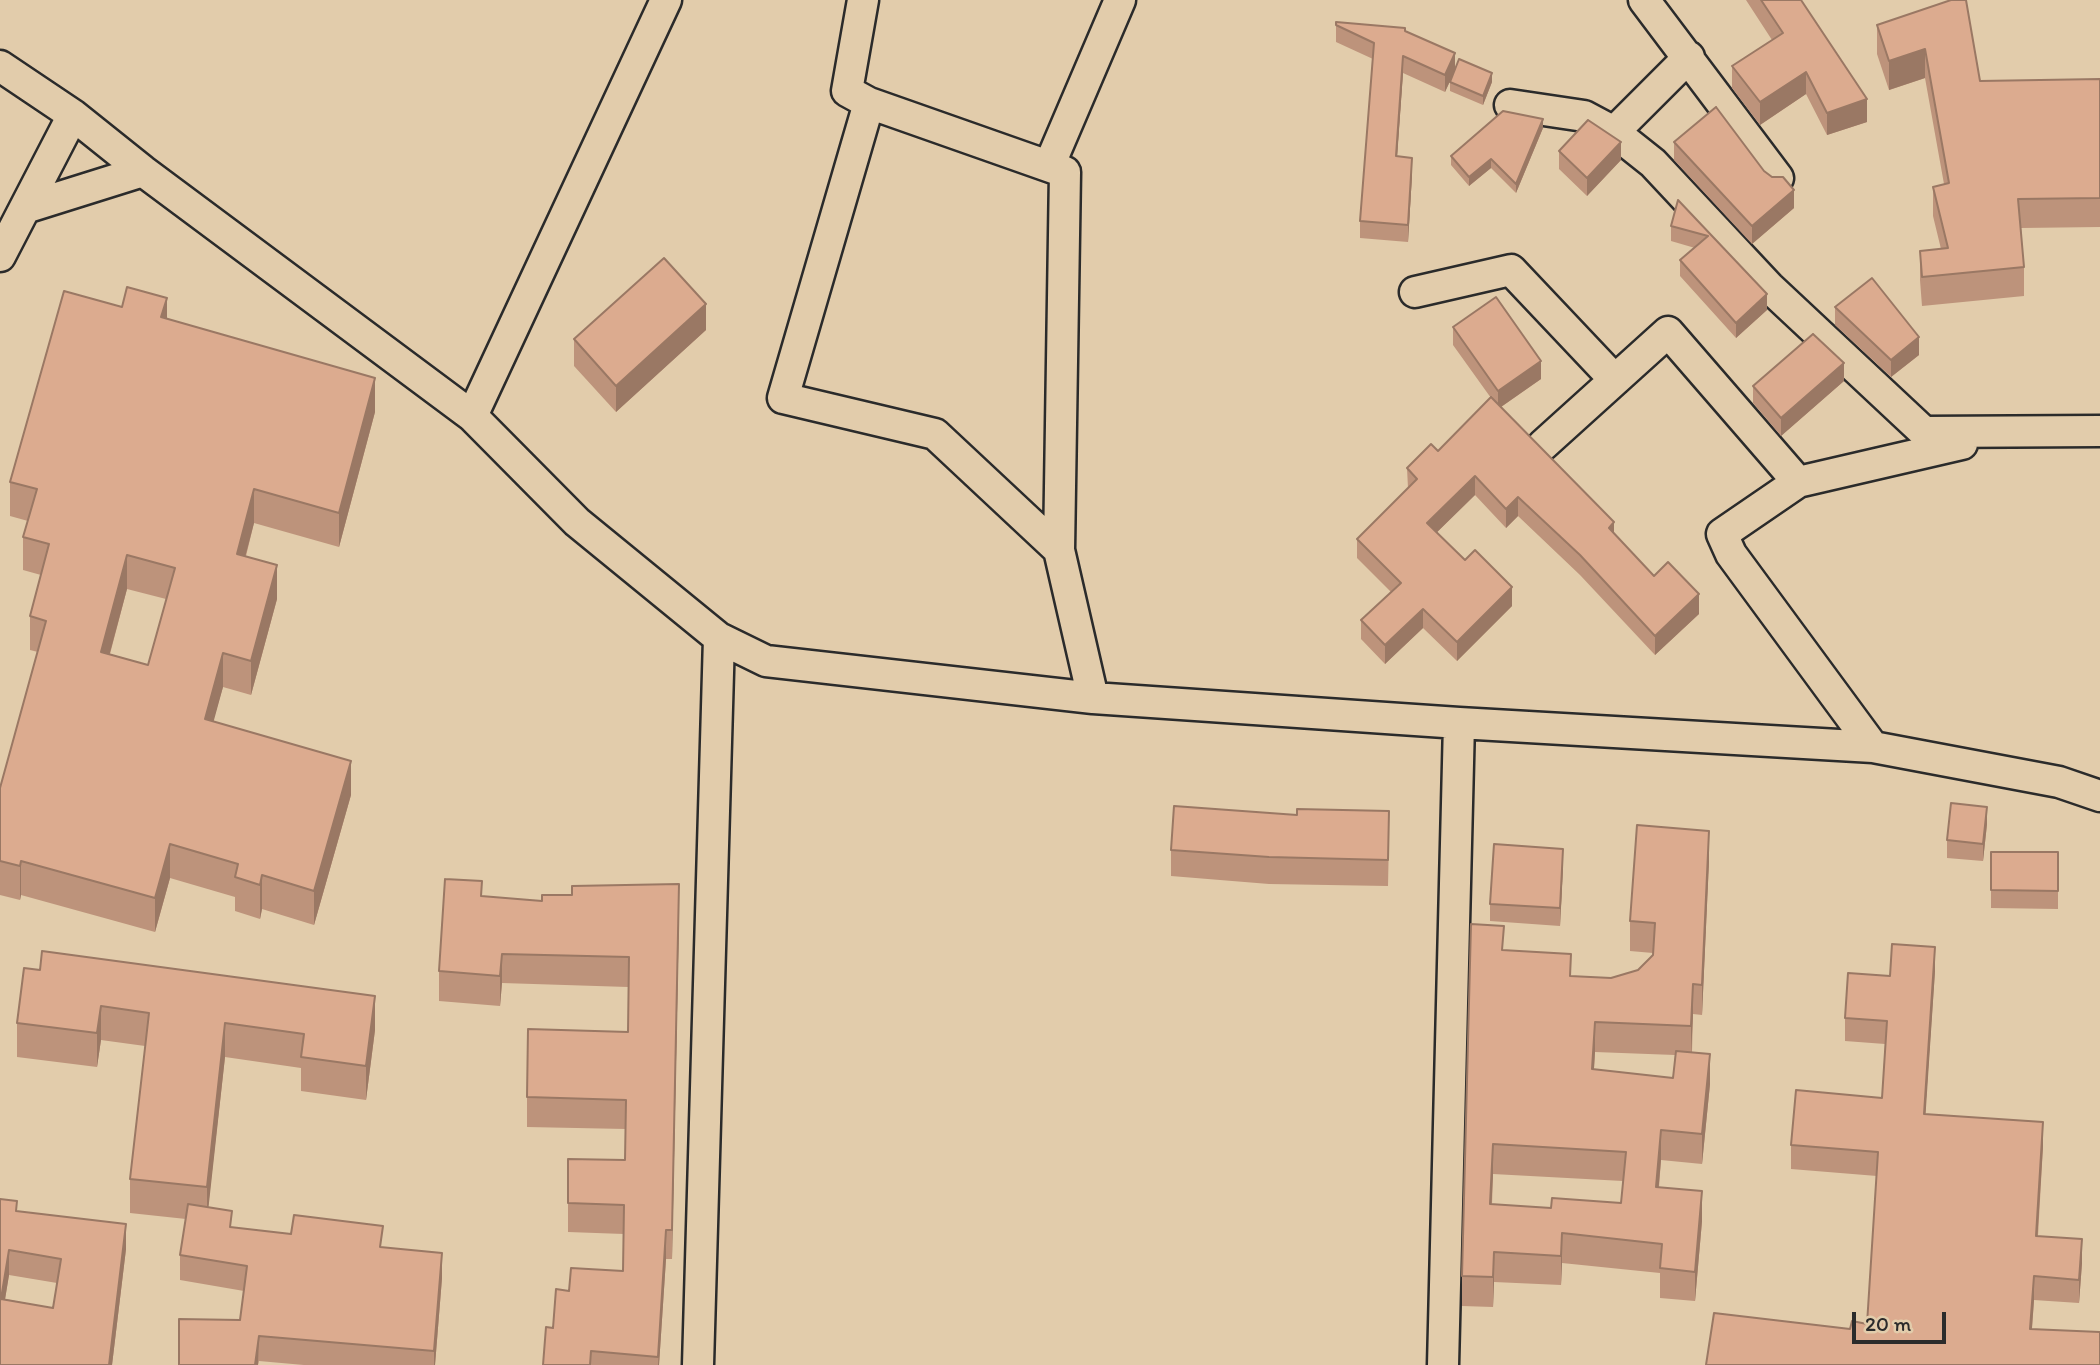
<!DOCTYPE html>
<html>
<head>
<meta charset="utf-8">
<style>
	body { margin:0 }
	#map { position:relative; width:2100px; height:1365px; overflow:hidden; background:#e2ccab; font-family:Itim,sans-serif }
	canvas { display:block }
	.scale { position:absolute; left:1852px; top:1312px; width:94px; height:32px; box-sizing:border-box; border:4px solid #2b2b2b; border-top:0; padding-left:9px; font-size:21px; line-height:24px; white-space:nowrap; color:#2b2b2b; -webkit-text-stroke:5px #e2ccab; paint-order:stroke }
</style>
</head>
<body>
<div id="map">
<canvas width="2100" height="1365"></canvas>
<div class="scale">20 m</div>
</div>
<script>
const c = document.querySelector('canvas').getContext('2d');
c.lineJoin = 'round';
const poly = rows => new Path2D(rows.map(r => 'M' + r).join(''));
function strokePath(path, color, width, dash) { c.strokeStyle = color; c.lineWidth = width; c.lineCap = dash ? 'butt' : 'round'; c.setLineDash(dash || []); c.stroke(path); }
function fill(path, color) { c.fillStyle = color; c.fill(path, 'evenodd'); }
const street = poly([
	[863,0,847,91,869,103,1065,172,1059,550,1093,698],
	[1644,0,1778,178],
	[0,66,73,115,143,171,472,416,577,522,719,638,766,661,1093,698,1459,723,1873,747,2059,782,2100,796],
	[869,103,783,398,935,434,1059,550],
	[1510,105,1584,116,1614,132,1653,163,1769,287,1924,432,2100,431],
	[1614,132,1689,57],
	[1049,166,1120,0],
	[25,208,143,171],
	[0,256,73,115],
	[1415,292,1511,270,1615,380],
	[472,416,666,0],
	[1543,445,1668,332,1798,482,1722,534,1731,554,1873,747],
	[1798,482,1962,444],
	[698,1365,719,638],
	[1443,1365,1459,723]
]);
strokePath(street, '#2b2b2b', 35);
strokePath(street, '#e2ccab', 30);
fill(poly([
	[1746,0,1801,0,1867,122,1827,135,1806,94,1760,125,1732,88,1732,66,1772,40],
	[1336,25,1405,31,1455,70,1492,82,1483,105,1450,91,1450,82,1454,73,1445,92,1403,73,1397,156,1412,175,1408,242,1360,238,1360,221,1373,59,1336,42],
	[1877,25,1980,81,2100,79,2100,227,2021,228,2024,267,2024,296,1922,306,1920,280,1920,251,1941,249,1933,216,1933,187,1944,184,1925,78,1889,90,1877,54],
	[1543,128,1516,193,1491,168,1469,186,1451,165,1451,156],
	[1674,142,1764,171,1794,208,1752,244,1674,160],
	[1559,151,1621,160,1587,196,1559,169],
	[1678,200,1767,310,1736,338,1680,276,1680,260,1695,248,1671,241,1671,226],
	[1835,307,1919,355,1891,377,1835,325],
	[167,319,375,412,339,547,254,523,246,556,277,599,251,695,223,687,213,721,351,795,314,925,262,909,260,919,235,911,235,897,170,878,155,932,21,895,20,900,0,895,0,788,38,652,30,650,30,616,41,575,23,570,23,537,28,521,10,516,10,482],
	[127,589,166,599,148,665,110,654],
	[1453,327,1541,379,1501,407,1614,534,1654,576,1699,614,1655,655,1580,575,1518,516,1506,528,1475,495,1437,532,1512,606,1457,661,1423,628,1385,664,1361,639,1361,620,1391,592,1357,558,1357,539,1408,488,1407,468,1438,451,1491,398,1453,345],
	[706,330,616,412,574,366,574,339],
	[1844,381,1781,436,1753,403,1753,386],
	[1987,824,1983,861,1947,858,1947,840],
	[1389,837,1388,886,1269,884,1171,876,1171,850],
	[1991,852,2058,852,2058,909,1991,908],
	[1709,861,1702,1015,1693,1014,1692,1052,1710,1084,1702,1164,1661,1160,1659,1187,1702,1221,1695,1301,1660,1298,1660,1273,1562,1263,1561,1285,1494,1282,1493,1307,1462,1306,1462,1276,1504,950,1571,976,1611,978,1638,970,1653,955,1653,953,1630,951,1630,921],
	[1595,1052,1675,1055,1673,1078,1594,1069],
	[1493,1174,1623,1181,1621,1203,1551,1208,1492,1205],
	[1563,866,1560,926,1490,921,1490,904],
	[482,896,679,914,672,1259,666,1259,659,1365,543,1365,553,1328,569,1291,623,1271,624,1234,568,1232,568,1159,625,1160,626,1129,527,1127,527,1097,628,1032,628,987,502,983,500,1006,439,1001,439,971],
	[24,968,375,1030,366,1100,301,1091,301,1068,225,1057,208,1207,232,1227,383,1248,442,1278,435,1365,304,1365,259,1361,258,1365,179,1365,240,1320,244,1291,180,1280,180,1255,186,1219,130,1213,130,1179,145,1046,101,1040,97,1067,17,1057,17,1023],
	[1935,971,1925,1115,2043,1146,2038,1236,2082,1263,2079,1303,2034,1300,2032,1329,1850,1329,1867,1324,1877,1176,1791,1169,1791,1145,1882,1098,1885,1044,1845,1041,1845,1018,1890,976],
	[0,1199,17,1211,126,1249,112,1365,0,1365],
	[9,1275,57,1283,53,1308,5,1299]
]), '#bd937b');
fill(poly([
	[1925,49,1925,78,1889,90,1889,61],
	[1455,53,1455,70,1445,92,1445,75],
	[1403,56,1403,73,1396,173,1396,156],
	[1806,72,1806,94,1760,125,1760,102],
	[1492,73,1492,82,1483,105,1483,96],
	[1867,99,1867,122,1827,135,1827,113],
	[1543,119,1543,128,1516,193,1516,184],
	[1621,142,1621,160,1587,196,1587,178],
	[1412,158,1412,175,1408,242,1408,225],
	[1491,159,1491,168,1469,186,1469,177],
	[1794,190,1794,208,1752,244,1752,226],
	[1767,294,1767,310,1736,338,1736,323],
	[167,298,167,332,161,317],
	[706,304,706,330,616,412,616,386],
	[1919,337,1919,355,1891,377,1891,360],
	[1541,361,1541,379,1498,409,1498,391],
	[1844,363,1844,381,1781,436,1781,418],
	[375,378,375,412,339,547,339,513],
	[1475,476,1475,495,1427,542,1427,523],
	[254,489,254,523,237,588,237,554],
	[1518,497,1518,516,1506,528,1506,509],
	[1614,522,1614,542,1609,528],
	[127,555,127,589,101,686,101,652],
	[277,565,277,599,251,695,251,661],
	[1512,587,1512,606,1457,661,1457,642],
	[1699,594,1699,614,1655,655,1655,636],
	[1423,609,1423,628,1385,664,1385,645],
	[223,653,223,687,205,753,205,719],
	[351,761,351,795,314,925,314,891],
	[1987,807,1987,824,1983,861,1983,844],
	[1709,831,1709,861,1702,1015,1702,985],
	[170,844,170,878,155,932,155,898],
	[1563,849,1563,866,1560,926,1560,908],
	[21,861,21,895,20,900,20,866],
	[262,875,262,909,260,919,260,885],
	[679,884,679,914,672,1259,672,1230],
	[1935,947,1935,971,1924,1138,1924,1114],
	[502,954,502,983,500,1006,500,976],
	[1693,984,1693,1014,1691,1056,1691,1026],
	[375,996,375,1030,366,1100,366,1066],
	[101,1006,101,1040,97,1067,97,1033],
	[1595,1022,1595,1052,1592,1099,1592,1069],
	[225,1023,225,1057,207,1221,207,1187],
	[1710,1054,1710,1084,1702,1164,1702,1134],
	[2043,1122,2043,1146,2036,1259,2036,1236],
	[1661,1130,1661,1160,1656,1217,1656,1187],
	[1493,1144,1493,1174,1490,1234,1490,1204],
	[1702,1191,1702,1221,1695,1301,1695,1272],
	[126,1224,126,1249,112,1365,109,1365],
	[666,1230,666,1259,659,1365,658,1365],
	[1562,1233,1562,1263,1561,1285,1561,1256],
	[2082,1239,2082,1263,2079,1303,2079,1280],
	[9,1250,9,1275,1,1324,1,1299],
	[1494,1252,1494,1282,1493,1307,1493,1277],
	[442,1253,442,1278,435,1365,434,1365,434,1351],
	[2034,1276,2034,1300,2030,1353,2030,1329],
	[259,1336,258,1365,255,1365]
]), '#9a7864');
const building = poly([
	[1761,0,1801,0,1867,99,1827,113,1806,72,1760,102,1732,66,1783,33,1761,0],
	[1951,0,1966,0,1980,81,2100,79,2100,198,2018,199,2024,267,1922,277,1920,251,1948,248,1933,187,1949,183,1925,49,1889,61,1877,25,1951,0],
	[1336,22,1405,28,1405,31,1455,53,1445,75,1403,56,1396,156,1412,158,1408,225,1360,221,1374,43,1336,25,1336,22],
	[1459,59,1492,73,1483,96,1450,82,1459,59],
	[1716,107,1764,171,1772,177,1783,177,1794,190,1752,226,1674,142,1716,107],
	[1503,111,1543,119,1516,184,1491,159,1469,177,1451,156,1503,111],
	[1588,120,1621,142,1587,178,1559,151,1588,120],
	[1678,200,1767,294,1736,323,1680,260,1708,236,1671,226,1678,200],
	[664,258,706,304,616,386,574,339,664,258],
	[1872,278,1919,337,1891,360,1835,307,1872,278],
	[127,287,167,298,161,317,375,378,339,513,254,489,237,554,277,565,251,661,223,653,205,719,351,761,314,891,262,875,260,885,235,877,238,864,170,844,155,898,21,861,20,866,0,861,0,788,46,621,30,616,49,544,23,537,37,489,10,482,64,291,122,307,127,287],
	[127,555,175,568,148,665,101,652,127,555],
	[1496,297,1541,361,1498,391,1453,327,1496,297],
	[1813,334,1844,363,1781,418,1753,386,1813,334],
	[1491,397,1614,522,1609,528,1654,576,1668,562,1699,594,1655,636,1580,555,1518,497,1506,509,1475,476,1427,523,1465,560,1475,550,1512,587,1457,642,1423,609,1385,645,1361,620,1401,583,1357,539,1417,479,1407,468,1431,444,1438,451,1491,397],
	[1951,803,1987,807,1983,844,1947,840,1951,803],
	[1174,806,1297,815,1297,809,1389,811,1388,860,1269,857,1171,850,1174,806],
	[1637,825,1709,831,1702,985,1693,984,1691,1026,1595,1022,1592,1069,1673,1078,1676,1051,1710,1054,1702,1134,1661,1130,1656,1187,1702,1191,1695,1272,1660,1268,1662,1244,1562,1233,1561,1256,1494,1252,1493,1277,1462,1276,1471,924,1504,926,1502,950,1571,954,1570,976,1611,978,1638,970,1653,955,1655,923,1630,921,1637,825],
	[1493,1144,1626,1152,1621,1203,1552,1198,1551,1208,1490,1204,1493,1144],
	[1494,844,1563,849,1560,908,1490,904,1494,844],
	[1991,852,2058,852,2058,891,1991,890,1991,852],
	[445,879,482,881,481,896,542,901,542,895,572,895,572,886,679,884,672,1230,666,1230,658,1357,591,1351,590,1365,543,1365,546,1327,553,1328,556,1289,569,1291,571,1268,623,1271,624,1205,568,1203,568,1159,625,1160,626,1100,527,1097,528,1029,628,1032,629,957,502,954,500,976,439,971,445,879],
	[1892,944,1935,947,1924,1114,2043,1122,2036,1236,2082,1239,2079,1280,2034,1276,2030,1329,2100,1332,2100,1365,1706,1365,1714,1313,1850,1329,1852,1321,1867,1324,1878,1152,1791,1145,1796,1090,1882,1098,1887,1021,1845,1018,1848,973,1890,976,1892,944],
	[42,951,375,996,366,1066,301,1057,304,1034,225,1023,207,1187,130,1179,149,1013,101,1006,97,1033,17,1023,24,968,40,970,42,951],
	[0,1199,17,1201,16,1211,126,1224,109,1365,0,1365,0,1199],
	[9,1250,61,1259,53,1308,1,1299,9,1250],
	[188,1204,232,1211,230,1227,291,1234,294,1215,383,1226,380,1247,442,1253,434,1351,259,1336,255,1365,179,1365,179,1319,240,1320,247,1266,180,1255,188,1204]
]);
fill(building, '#dcab8f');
strokePath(building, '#9a7864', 2);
</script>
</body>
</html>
